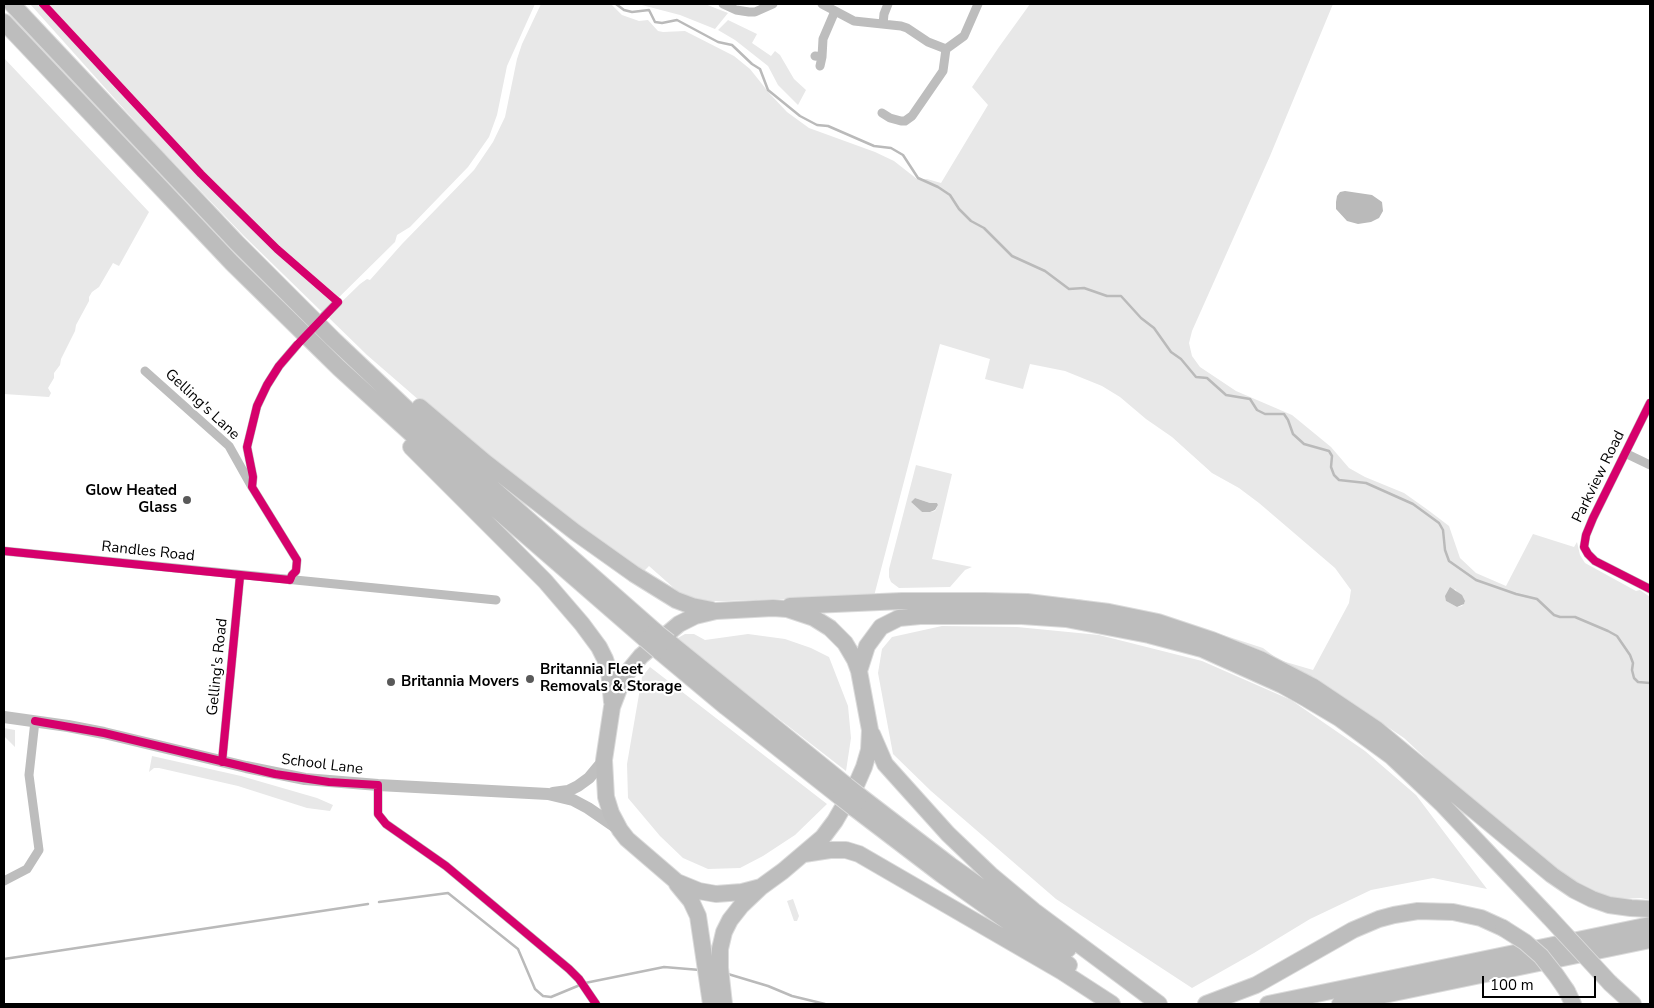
<!DOCTYPE html>
<html>
<head>
<meta charset="utf-8">
<style>
	body { margin:0 }
	#map { position:relative; width:1654px; height:1008px; overflow:hidden; background:#fff; font-family:"Nunito Sans",sans-serif }
	canvas { display:block }
	.frame { position:absolute; inset:0; border:5px solid #000; pointer-events:none }
	.scale { position:absolute; left:1482px; top:976px; width:114px; height:22px; box-sizing:border-box; border:2px solid #000; border-top:0; padding-left:6px; font-size:15px; line-height:18px; white-space:nowrap; color:#000; -webkit-text-stroke:4px #fff; paint-order:stroke }
</style>
</head>
<body>
<div id="map">
<canvas width="1654" height="1008"></canvas>
<div class="frame"></div>
<div class="scale">100 m</div>
</div>
<script>
const c = document.querySelector('canvas').getContext('2d');
c.lineJoin = 'round';
function fill(path, color) { c.fillStyle = color; c.fill(path, 'evenodd'); }
const poly = rows => new Path2D(rows.map(r => 'M' + r).join(''));
function strokePath(path, color, width, dash) { c.strokeStyle = color; c.lineWidth = width; c.lineCap = dash ? 'butt' : 'round'; c.setLineDash(dash || []); c.stroke(path); }
function write(font, color, halo, rows, align = 'center') {
  c.font = font + ' "Nunito Sans",sans-serif'; c.lineWidth = 4.5; c.setLineDash([]); c.textBaseline = 'middle'; c.strokeStyle = halo; c.fillStyle = color; for (const [text, x, y, turn = 0] of rows) {
    c.save(); c.translate(x, y); c.rotate((+turn || 0) * Math.PI / 180); c.textAlign = isNaN(turn) ? turn : align; if (halo) c.strokeText(text, 0, 0); c.fillText(text, 0, 0); c.restore();
  }
}
fill(poly([
	[30,4,535,4,507,66,497,115,489,137,468,167,410,227,397,235,395,242,323,313,244,236,149,137],
	[541,4,611,4,622,15,639,21,648,20,658,31,663,32,685,31,734,56,750,69,770,94,787,112,809,128,875,152,894,161,917,179,927,179,941,183,988,105,972,87,999,47,1030,4,1333,4,1270,156,1192,331,1189,343,1192,356,1200,367,1236,391,1292,415,1331,447,1349,468,1365,477,1404,493,1428,510,1449,526,1460,558,1476,573,1506,586,1533,534,1574,547,1577,542,1580,555,1585,563,1636,591,1640,590,1650,597,1650,900,1641,898,1619,899,1586,891,1467,797,1404,738,1373,717,1321,686,1318,679,1312,676,1305,678,1047,596,1078,599,1156,613,1263,648,1279,660,1313,670,1349,603,1351,590,1335,568,1259,503,1239,488,1212,473,1172,437,1146,419,1120,397,1102,386,1065,371,1030,364,1023,389,985,379,990,359,940,344,874,596,726,601,698,601,684,597,649,566,640,575,450,427,367,355,327,316,360,284,367,279,370,280,402,244,474,170,493,142,505,117,517,59,522,44],
	[1455,589,1465,602,1462,606,1457,607,1446,601],
	[638,4,705,4,728,13,715,29,680,15],
	[728,20,757,34,752,43,771,56,775,51,780,55,794,79,806,90,798,105,778,85,768,66,735,40,718,30],
	[4,58,149,212,119,266,113,263,99,287,92,292,89,297,89,301,76,325,75,331,61,359,60,365,54,373,54,378,48,388,51,393,49,397,4,394],
	[916,465,952,474,932,559,972,567,965,570,950,587,899,588,891,582,889,577,889,569],
	[915,498,930,503,937,503,938,505,935,511,930,512,922,512,911,502],
	[942,626,1017,627,1099,635,1202,661,1291,700,1365,751,1416,795,1487,889,1433,878,1371,890,1310,919,1254,953,1192,988,1056,899,931,791,893,754,878,673,882,649,892,637],
	[685,634,694,634,705,640,748,634,785,639,811,648,829,657,848,706,851,738,846,771,676,639],
	[650,667,827,804,795,835,763,856,740,868,708,869,683,858,660,836,628,798,627,764,642,677],
	[4,728,15,730,15,747,4,736],
	[152,756,241,776,317,798,333,805,330,811,307,808,238,786,159,768,154,768,149,772],
	[793,899,799,916,797,921,794,921,787,901]
]), '#e8e8e8');
fill(poly([
	[1345,191,1372,195,1382,202,1383,211,1379,218,1371,222,1358,224,1347,221,1336,209,1336,202,1337,196,1340,192],
	[915,498,930,503,937,503,938,505,935,510,930,512,922,512,911,502],
	[1450,587,1462,595,1465,601,1464,604,1457,607,1446,601,1445,596]
]), '#bababa');
strokePath(poly([
	[616,4,624,10,632,12,649,10,655,22,662,23,677,20,718,42,732,45,752,64,760,69,768,90,800,116,817,125,828,126,874,146,891,148,903,155,918,178,938,187,950,195,959,209,971,221,984,228,1012,256,1045,271,1069,289,1084,288,1107,296,1121,296,1141,318,1154,328,1171,352,1181,359,1196,377,1207,378,1226,395,1250,399,1257,410,1265,414,1284,414,1288,420,1293,434,1304,444,1329,451,1332,456,1331,467,1334,475,1339,480,1366,483,1413,504,1439,523,1443,530,1445,550,1449,561,1476,580,1516,594,1537,599,1554,615,1560,617,1575,617,1608,631,1617,636,1630,655,1633,663,1632,670,1634,678,1638,682,1650,683],
	[379,902,448,893,518,949,535,989,543,996,551,997,580,985],
	[4,959,368,904],
	[728,974,768,986,792,996,825,1004],
	[585,983,664,967,700,970]
]), '#bababa', 2.5);
const highway = poly([
	[12,4,236,242,333,339,464,463,655,631],
	[4,22,232,263,339,368,460,478,645,639],
	[420,407,485,462,575,532,634,574,676,600,692,606,712,610],
	[411,447,545,581,582,624,599,647,605,659,609,671,612,702],
	[790,606,902,601,984,601,1027,602,1109,612,1158,622,1212,640,1262,660,1312,686,1376,729,1552,875,1574,890,1592,899,1609,905,1631,908,1650,909],
	[669,642,846,785],
	[659,651,726,707,840,797],
	[859,671,867,646,881,627,899,618,920,616,1022,616,1066,619,1149,635,1202,649,1282,685,1307,699,1339,718,1391,756,1443,805,1549,917],
	[872,734,885,764,948,834,992,876,1034,911,1159,1004],
	[860,796,950,865,1068,949],
	[854,808,942,875,1069,965],
	[804,854,830,850,846,850,859,854,1061,971,1112,1004],
	[677,884,691,901,698,916,711,1004],
	[1610,983,1633,1004],
	[1567,991,1573,1004],
	[724,1004,720,968,720,949,724,932,730,920,741,906,761,887,783,871,823,837,835,821,857,783,864,767,869,750,870,730,859,671,855,660,845,643,830,628,814,618,787,609,773,608,716,611,695,616,679,624,641,656,627,673,620,686,612,707,604,760,606,797,611,813,620,830,627,839,677,882,699,891,716,894,742,892,761,887],
	[1206,1004,1256,985,1353,930,1379,919,1394,915,1418,911,1453,912,1481,918,1503,928],
	[1268,1004,1650,925],
	[1340,1004,1650,940]
]);
strokePath(highway, '#dbdbdb', 18);
strokePath(poly([
	[723,4,736,10,749,12,755,12,773,4],
	[822,4,854,21,901,26,907,28,928,42,946,49],
	[883,24,884,14,888,4],
	[815,56,822,57,820,66],
	[822,57,823,39,835,11],
	[882,113,890,118,901,121,905,121,912,116,943,71,946,49,964,36,978,4],
	[324,316,338,302],
	[145,371,229,446,252,487,297,560,296,571,292,575,290,580],
	[1650,403,1593,518,1586,535,1584,547,1588,554,1595,561,1650,589],
	[1625,453,1650,465],
	[252,487,253,477,247,447,257,406,267,385,279,366,297,345],
	[4,551,496,600],
	[222,762,240,576],
	[378,785,378,814,386,824,446,866,569,969,579,979,596,1004],
	[4,881,27,869,39,850,29,775,35,721]
]), '#bdbdbd', 9);
strokePath(poly([
	[4,717,68,726,104,733,246,767,305,779,378,785,548,794,573,800,588,808,620,830],
	[553,793,568,791,578,786,589,778,604,760]
]), '#bfbfbf', 12);
strokePath(highway, '#bdbdbd', 16);
const highwayBridge = poly([
	[655,631,669,642],
	[645,639,659,651],
	[846,785,860,796],
	[840,797,854,808],
	[1549,917,1610,983],
	[1503,928,1525,942,1541,956,1556,975,1567,991]
]);
strokePath(highwayBridge, '#dbdbdb', 18, []);
strokePath(highwayBridge, '#bdbdbd', 16);
strokePath(poly([
	[1650,403,1593,518,1586,535,1584,547,1588,554,1595,561,1650,589],
	[4,551,290,580,292,575,296,571,297,560,252,487,253,477,247,447,257,406,267,385,279,366,297,345,338,302,277,249,201,174,43,4],
	[35,721,104,733,275,774,329,782,378,785,378,814,386,824,446,866,569,969,579,979,596,1004],
	[222,762,240,576]
]), '#d6006c', 8);
for (const [x, y, r, color] of [
	[187,500,5,"#595959"],
	[530,679,5,"#595959"],
	[391,682,5,"#595959"]
]) { const dot = new Path2D(); dot.arc(x, y, r, 0, 2 * Math.PI); c.fillStyle = color; c.fill(dot); strokePath(dot, '#fff', 2); }
write('15px', '#000', '#fff', [
	["Gelling's Lane",202,405,43],
	["Parkview Road",1599,477,-64],
	["Randles Road",148,552,6],
	["Gelling's Road",218,667,-84],
	["School Lane",322,765,7]
]);
write('bold 15px', '#000', '#fff', [
	["Glow Heated",177,491,"right"],
	["Glass",177,508,"right"],
	["Britannia Fleet",540,670],
	["Removals & Storage",540,687],
	["Britannia Movers",401,682]
], 'left');
</script>
</body>
</html>
